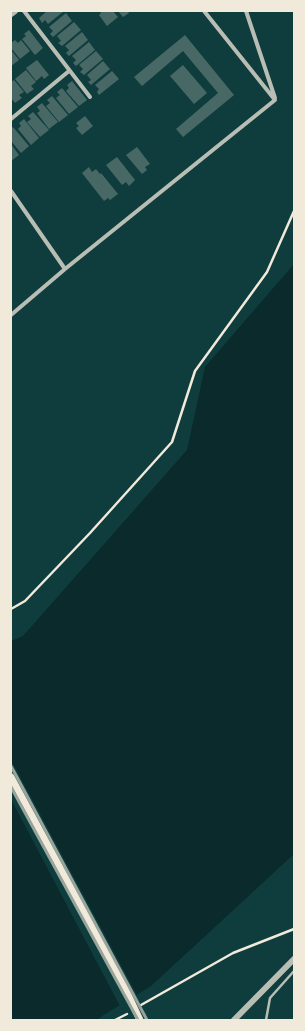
<!DOCTYPE html>
<html>
<head>
<meta charset="utf-8">
<style>
	body { margin:0 }
	#map { position:relative; width:305px; height:1031px; overflow:hidden; background:#0f3d3e; font-family:Karla,sans-serif }
	canvas { display:block }
	.frame { position:absolute; inset:0; border:12px solid #f1e9da; pointer-events:none }
</style>
</head>
<body>
<div id="map">
<canvas width="305" height="1031"></canvas>
<div class="frame"></div>
</div>
<script>
const c = document.querySelector('canvas').getContext('2d');
c.lineJoin = 'round';
function fill(path, color) { c.fillStyle = color; c.fill(path, 'evenodd'); }
const poly = rows => new Path2D(rows.map(r => 'M' + r).join(''));
function strokePath(path, color, width, dash) { c.strokeStyle = color; c.lineWidth = width; c.lineCap = dash ? 'butt' : 'round'; c.setLineDash(dash || []); c.stroke(path); }
fill(poly([
	[294,264,294,854,151,986,102,1016,97,1020,11,1020,11,641,23,636,187,450,205,367]
]), '#0a2a2b');
fill(poly([
	[11,760,138,997,121,1008,11,799]
]), '#0f3d3e');
fill(poly([
	[47,11,64,11,48,24,45,20,42,23,39,18],
	[100,11,113,11,118,17,107,26,99,15,101,13],
	[118,11,128,11,129,13,123,17],
	[66,13,72,21,53,37,50,34,53,31,49,27],
	[74,22,81,30,62,46,58,43,61,41,57,36],
	[29,30,43,48,35,55,22,39,26,36,24,34],
	[82,32,88,40,69,56,66,53,69,50,65,46],
	[185,35,234,95,183,137,176,129,218,93,183,51,142,86,134,77],
	[15,40,18,43,21,40,30,51,20,59,11,48,11,43],
	[89,42,95,50,76,66,73,63,76,60,72,56],
	[11,50,19,60,11,66],
	[96,51,103,59,84,75,80,72,83,69,79,65],
	[37,60,49,75,44,79,42,76,36,81,26,68],
	[103,61,110,69,91,85,88,82,91,80,87,75],
	[183,65,207,93,194,104,170,76],
	[26,70,36,82,31,86,34,89,27,94,15,79],
	[112,71,119,79,99,95,97,92,99,89,95,85],
	[14,80,24,92,19,95,22,98,15,103,11,98,11,82],
	[72,81,87,100,79,106,66,91,69,88,67,85],
	[62,88,78,107,69,114,56,98,60,95,57,92],
	[52,96,68,115,59,122,46,106,50,103,47,100],
	[42,103,58,122,49,129,37,113,40,111,37,107],
	[33,112,49,130,40,137,27,122,31,119,28,116],
	[85,116,93,126,82,135,76,128,79,126,76,123],
	[24,119,39,138,31,145,18,129,21,126,19,123],
	[13,127,29,146,21,153,11,141,11,129],
	[11,144,19,155,11,161],
	[137,147,150,164,145,167,147,170,142,174,126,155],
	[117,157,135,180,129,186,126,182,122,185,106,165],
	[89,167,92,172,96,169,100,174,101,173,118,194,110,200,108,198,104,201,82,173]
]), '#486865');
strokePath(poly([
	[11,609,25,601,90,533,172,442,195,371,267,272,294,211],
	[141,1005,233,953,294,929],
	[115,1020,127,1014]
]), '#f1e9da', 2.5);
strokePath(poly([
	[266,1020,270,998,294,971]
]), '#b8beb3', 2.5);
strokePath(poly([
	[24,11,90,97],
	[204,11,275,100],
	[246,11,275,98],
	[11,119,69,71],
	[11,191,65,269],
	[11,315,65,269,275,100]
]), '#b8beb3', 4);
strokePath(poly([
	[11,14,15,11],
	[234,1020,294,959]
]), '#b8beb3', 6);
strokePath(poly([
	[11,777,124,986,140,1020]
]), '#f1e9da', 7);
strokePath(poly([
	[11,766,147,1020],
	[11,787,138,1020]
]), '#97a49c', 3);
</script>
</body>
</html>
